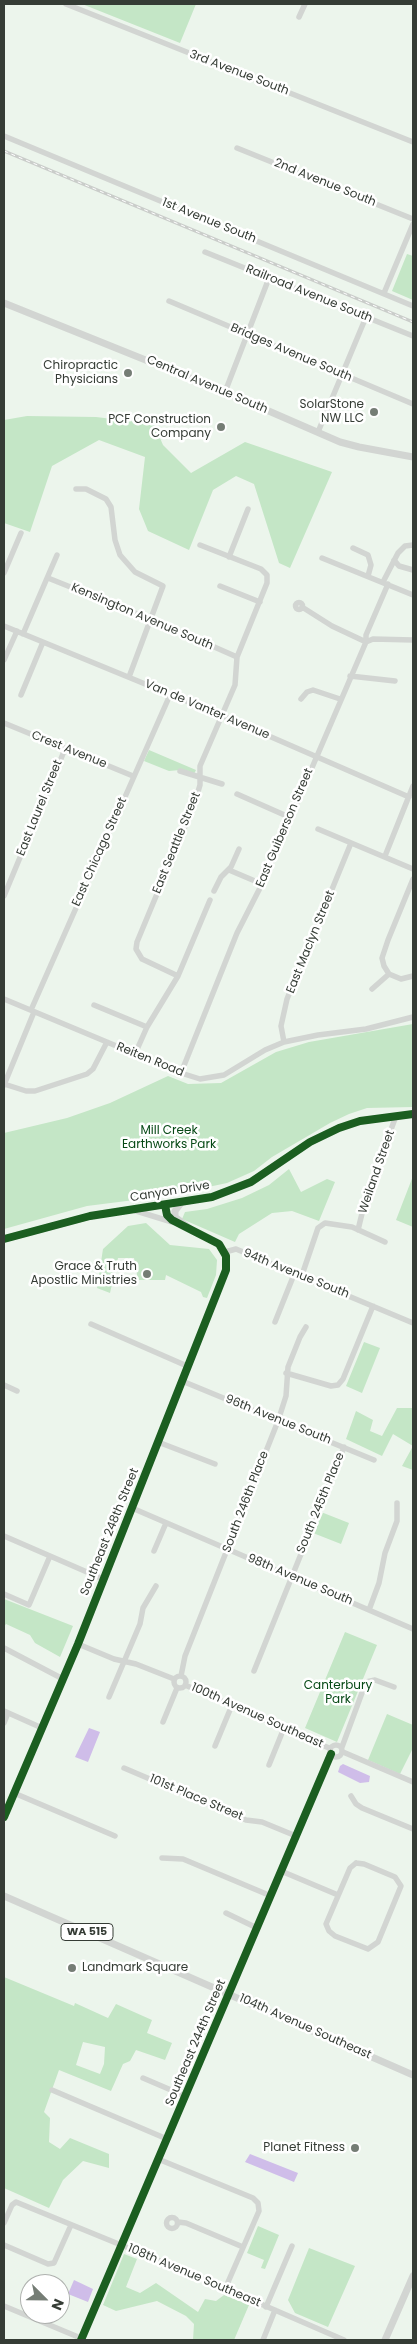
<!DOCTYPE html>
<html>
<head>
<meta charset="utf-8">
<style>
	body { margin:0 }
	#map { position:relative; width:417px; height:2344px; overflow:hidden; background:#ecf5ec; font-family:Poppins,sans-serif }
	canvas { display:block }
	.frame { position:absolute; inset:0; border:5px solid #353c35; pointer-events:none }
	.north { position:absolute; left:20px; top:2274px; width:50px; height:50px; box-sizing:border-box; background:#fff; border:1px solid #aeb1ae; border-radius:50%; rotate:113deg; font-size:14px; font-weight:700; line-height:20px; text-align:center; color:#353c35 }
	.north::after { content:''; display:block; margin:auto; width:18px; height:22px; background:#757d75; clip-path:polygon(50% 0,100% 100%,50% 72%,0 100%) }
</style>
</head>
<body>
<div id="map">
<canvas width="417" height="2344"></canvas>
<div class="frame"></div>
<div class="north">N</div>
</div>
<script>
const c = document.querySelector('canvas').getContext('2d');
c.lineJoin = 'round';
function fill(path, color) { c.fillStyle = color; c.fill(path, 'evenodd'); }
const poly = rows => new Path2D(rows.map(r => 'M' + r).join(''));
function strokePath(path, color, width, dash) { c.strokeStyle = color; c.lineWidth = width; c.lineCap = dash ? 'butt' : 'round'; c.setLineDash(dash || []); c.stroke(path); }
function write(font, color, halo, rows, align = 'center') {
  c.font = font + ' Poppins,sans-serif'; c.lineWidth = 5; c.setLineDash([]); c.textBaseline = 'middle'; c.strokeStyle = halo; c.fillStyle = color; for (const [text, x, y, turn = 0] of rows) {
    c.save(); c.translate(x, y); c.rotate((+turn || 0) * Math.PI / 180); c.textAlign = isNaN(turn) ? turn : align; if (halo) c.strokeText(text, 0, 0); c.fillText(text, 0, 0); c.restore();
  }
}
fill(poly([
	[82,4,196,4,180,43],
	[407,254,413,256,413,300,392,291],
	[27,416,96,417,154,424,163,445,191,473,245,442,332,472,290,568,279,563,254,484,236,476,213,490,189,550,148,531,139,509,145,457,99,440,52,466,30,532,4,523,4,420],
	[149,750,196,770,193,776,180,770,169,771,144,761],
	[413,1024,413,1107,367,1108,349,1114,330,1123,272,1157,254,1171,227,1183,166,1196,87,1206,4,1229,4,1133,67,1118,110,1103,168,1076,188,1084,221,1083,276,1052,309,1042],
	[289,1169,301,1192,327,1179,335,1182,319,1221,292,1211,272,1213,239,1234,235,1242,182,1219,185,1212,207,1209,242,1198,269,1185],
	[413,1176,413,1227,396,1220],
	[146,1223,170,1245,209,1249,217,1260,216,1275,207,1298,203,1297,201,1292,166,1275,165,1280,138,1280,134,1258,118,1258,110,1293,97,1288,103,1249,128,1226],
	[364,1342,380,1348,362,1393,346,1386],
	[397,1408,413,1408,413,1470,402,1466,413,1446,393,1434,382,1456,346,1439,356,1411,373,1420,370,1431,382,1436],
	[321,1512,349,1523,341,1544,313,1533],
	[4,1599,73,1626,60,1657,35,1643,30,1635,6,1624,4,1627],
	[345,1632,377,1645,337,1742,305,1728],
	[387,1714,413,1725,413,1748,400,1774,368,1760],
	[4,1977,74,2006,75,2003,108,2018,116,2004,152,2020,147,2033,172,2043,165,2060,136,2050,130,2061,123,2064,111,2091,59,2070,44,2112,50,2118,49,2142,60,2149,70,2138,109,2154,109,2168,83,2161,63,2180,49,2208,4,2188],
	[83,2042,105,2047,104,2064,100,2074,76,2065],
	[258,2226,279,2235,265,2269,261,2268,264,2260,247,2253],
	[309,2248,355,2266,328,2327,295,2313,288,2300],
	[124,2254,137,2259,126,2287,140,2293,156,2283,198,2312,205,2299,216,2301,224,2295,249,2305,234,2340,193,2340,194,2324,186,2316,157,2301,116,2311,103,2305]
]), '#c4e6c6');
fill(poly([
	[89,1728,100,1732,88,1762,75,1757],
	[343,1764,370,1776,369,1782,360,1783,338,1772,340,1766],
	[250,2154,298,2173,294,2182,245,2162],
	[74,2280,93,2289,88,2302,68,2294]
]), '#cfbde9');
strokePath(poly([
	[66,4,413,142],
	[299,17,305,4],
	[4,136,413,306],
	[237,148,413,219],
	[205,252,413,336],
	[384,293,413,224],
	[169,301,413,404],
	[225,392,269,278],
	[318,432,366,317],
	[76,489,86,489,106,499,111,507,115,540,120,555,135,572,163,586,129,677],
	[353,548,368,555,371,565,368,576],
	[229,557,248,509],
	[322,558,413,595],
	[394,560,399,566,413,570],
	[4,573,21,533],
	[48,578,160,623,237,657],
	[383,582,398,553,405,546,413,545],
	[220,586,260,602],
	'295.5 606a3.5 3.5 0 1 1 7 0a3.5 3.5 0 1 1-7 0Z',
	[302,607,332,626,366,642],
	[4,626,223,716,409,797],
	[23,634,57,555],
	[366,642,373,639,413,640],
	[4,660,17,631],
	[350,676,395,681],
	[21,695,43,642],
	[301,699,307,692,313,690,340,699],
	[4,723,133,776],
	[180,771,222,784],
	[237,794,289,817],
	[318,829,413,869],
	[385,856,413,786],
	[229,870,262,884],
	[413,879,388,940,382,958,384,966,389,974,401,979,413,976],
	[214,891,221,877,231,867,239,849],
	[4,896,65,749],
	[178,976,210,900],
	[372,989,389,974],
	[4,999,181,1073,200,1079,224,1075,265,1050,284,1042,318,1035,366,1029,413,1017],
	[94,1005,147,1027],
	[31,1010,170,695],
	[284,1042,281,1026,287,999,351,843],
	[135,1054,147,1027,178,976,142,959,136,949,137,942,194,805,200,785,200,766,235,685,237,657,267,583,267,575,261,569,200,545],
	[181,1073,237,933,262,884,366,642,366,635,388,584],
	[4,1084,26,1091,35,1091,87,1074,93,1069,107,1042],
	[4,1085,34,1012],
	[133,1210,172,1222],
	[358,1230,366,1197,396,1116],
	[225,1252,236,1249,413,1323],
	[302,1275,318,1228,325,1223,352,1227,385,1242],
	[275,1322,295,1272],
	[91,1324,187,1366],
	[286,1373,331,1386,338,1385,343,1379,373,1306],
	[182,1381,374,1460],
	[4,1385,17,1391],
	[158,1442,215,1464],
	[132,1508,413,1629],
	[4,1536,103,1579],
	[154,1551,166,1523],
	[4,1594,29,1605,50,1556],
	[369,1610,379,1583,385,1553,397,1521,397,1503],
	[78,1644,114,1659,136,1664,174,1679],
	[4,1648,63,1679],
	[254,1671,344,1447],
	[181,1676,185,1656,278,1421,286,1396,288,1367,300,1337,306,1327],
	'174 1682a6 6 0 1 1 12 0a6 6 0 1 1-12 0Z',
	[185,1685,329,1748],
	[109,1697,140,1624,143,1608,156,1586],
	[4,1711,42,1728],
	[163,1722,177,1688],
	[4,1723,8,1713],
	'330 1751a6 6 0 1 1 12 0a6 6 0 1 1-12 0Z',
	[215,1746,232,1705],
	[342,1747,366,1682,375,1680,394,1687],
	[343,1752,413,1782],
	[269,1765,284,1728],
	[124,1768,246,1820,262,1822,296,1836],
	[14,1793,115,1836],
	[351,1796,356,1804,362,1808,413,1829],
	[4,1817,78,1644,226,1270,226,1256,219,1244,172,1220,167,1215,165,1205],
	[162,1858,183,1859,271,1896],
	[356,1863,364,1864,395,1877,401,1886,378,1942,368,1949,335,1936,329,1931,326,1924,350,1868,356,1863],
	[281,1871,338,1895],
	[226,1913,257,1928],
	[143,2078,185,2096],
	[52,2090,167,2139],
	[158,2159,253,2198,258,2203,259,2211,225,2289],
	'166.5 2223a5.5 5.5 0 1 1 11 0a5.5 5.5 0 1 1-11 0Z',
	[178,2222,186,2223,243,2247],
	[4,2223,12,2205,16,2202,187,2272,344,2340],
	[4,2245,48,2264,54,2263,71,2225],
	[4,2306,83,2339],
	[266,2307,292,2246],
	[81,2340,331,1754],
	[263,2340,275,2310]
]), '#d2d5d2', 5.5);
strokePath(poly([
	[4,303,225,392,340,442,359,447,413,457],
	[181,1203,175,1211,175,1217,193,1231],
	[4,1239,90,1216,212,1197,251,1182,310,1142,339,1128,360,1121,413,1114],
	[4,1896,413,2075],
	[385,2340,413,2276]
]), '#d2d5d2', 7);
const rail = poly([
	[4,151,413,322]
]);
strokePath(rail, '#cacdca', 3);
strokePath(rail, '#fff', 1, [4]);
strokePath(poly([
	[4,1239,90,1216,212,1197,251,1182,310,1142,339,1128,360,1121,413,1114],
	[4,1817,78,1644,226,1270,226,1256,219,1244,172,1220,167,1215,165,1205],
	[81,2340,331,1754]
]), '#1b5e20', 8);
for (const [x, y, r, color] of [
	[128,373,5,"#757d75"],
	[374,412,5,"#757d75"],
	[221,427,5,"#757d75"],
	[147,1274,5,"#757d75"],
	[72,1968,5,"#757d75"],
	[355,2148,5,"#757d75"]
]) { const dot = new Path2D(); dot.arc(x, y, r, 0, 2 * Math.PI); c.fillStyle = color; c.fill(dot); strokePath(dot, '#fff', 2); }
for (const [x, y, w] of [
	[87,1932,52]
]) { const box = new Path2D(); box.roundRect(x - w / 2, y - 8.5, w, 17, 4); c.fillStyle = '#fff'; c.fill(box); strokePath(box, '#353c35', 1); }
write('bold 11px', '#353c35', null, [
	["WA 515",87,1932]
]);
write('12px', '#353c35', '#fff', [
	["3rd Avenue South",239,73,21],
	["2nd Avenue South",325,183,22],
	["1st Avenue South",209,221,22],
	["Railroad Avenue South",309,294,22],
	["Bridges Avenue South",291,353,23],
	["Central Avenue South",207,385,23],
	["Kensington Avenue South",142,617,23],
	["Van de Vanter Avenue",207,710,23],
	["Crest Avenue",69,750,22],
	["East Laurel Street",40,808,-68],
	["East Guiberson Street",285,828,-67],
	["East Seattle Street",177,843,-68],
	["East Chicago Street",100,852,-66],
	["East Maclyn Street",311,942,-68],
	["Reiten Road",150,1060,22],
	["Weiland Street",377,1172,-71],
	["Canyon Drive",170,1192,-9],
	["94th Avenue South",296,1274,22],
	["96th Avenue South",278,1420,22],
	["South 246th Place",246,1502,-69],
	["South 245th Place",321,1503,-68],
	["Southeast 248th Street",110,1532,-68],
	["98th Avenue South",300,1580,23],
	["100th Avenue Southeast",257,1716,24],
	["101st Place Street",196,1798,23],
	["104th Avenue Southeast",305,2027,24],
	["Southeast 244th Street",196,2043,-67],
	["108th Avenue Southeast",194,2276,23]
]);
write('12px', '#353c35', '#fff', [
	["Chiropractic",118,366],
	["Physicians",118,380],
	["SolarStone",364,405],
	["NW LLC",364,419],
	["PCF Construction",211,420],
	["Company",211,434],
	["Grace & Truth",137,1267],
	["Apostlic Ministries",137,1281],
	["Landmark Square",82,1968,"left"],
	["Planet Fitness",345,2148]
], 'right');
write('12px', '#064915', '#fff', [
	["Mill Creek",169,1131],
	["Earthworks Park",169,1145],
	["Canterbury",338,1686],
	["Park",338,1700]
]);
</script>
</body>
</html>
